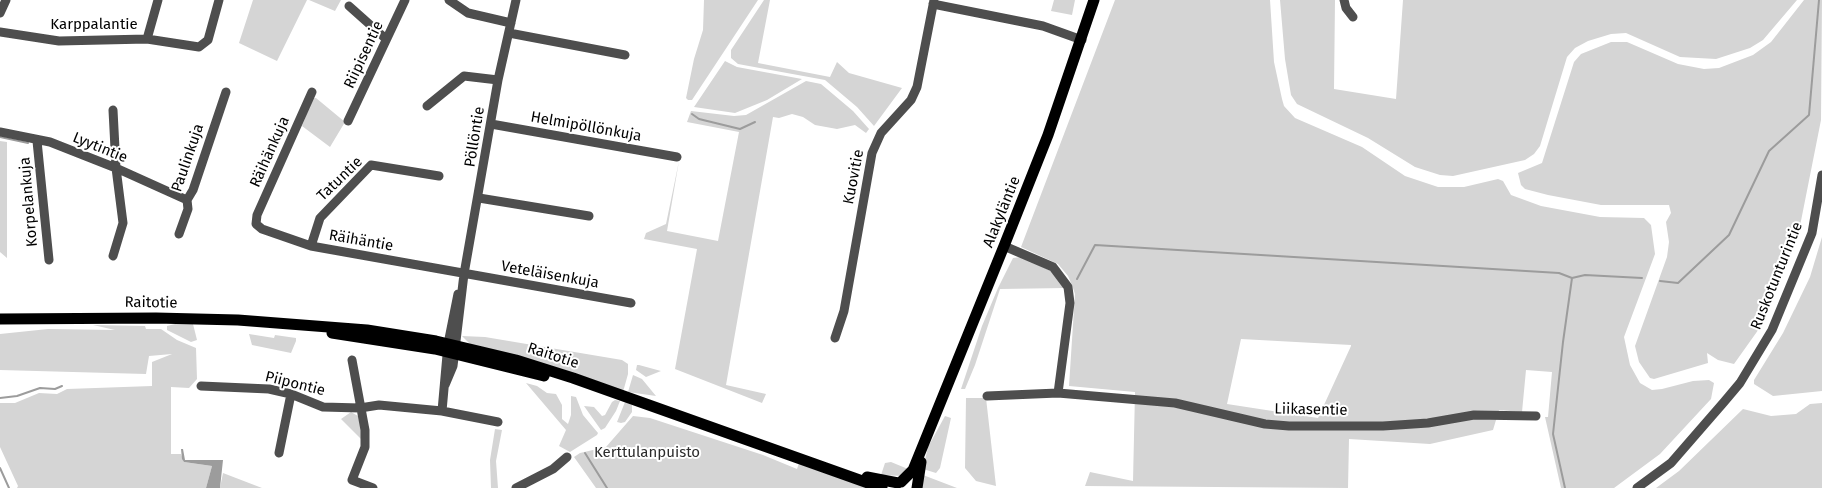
<!DOCTYPE html>
<html>
<head>
<meta charset="utf-8">
<style>
	body { margin:0 }
	canvas { display:block; background:#fff }
</style>
</head>
<body>
<canvas width="1822" height="488"></canvas>
<script>
const c = document.querySelector('canvas').getContext('2d');
c.lineJoin = 'round';
function fill(path, color) { c.fillStyle = color; c.fill(path, 'evenodd'); }
const poly = rows => new Path2D(rows.map(r => 'M' + r).join(''));
function strokePath(path, color, width, dash) { c.strokeStyle = color; c.lineWidth = width; c.lineCap = dash ? 'butt' : 'round'; c.setLineDash(dash || []); c.stroke(path); }
function write(font, color, halo, rows, align = 'center') {
  c.font = font + ' "Fira Sans",sans-serif'; c.lineWidth = 4; c.setLineDash([]); c.textBaseline = 'middle'; c.strokeStyle = halo; c.fillStyle = color; for (const [text, x, y, turn = 0] of rows) {
    c.save(); c.translate(x, y); c.rotate((+turn || 0) * Math.PI / 180); c.textAlign = isNaN(turn) ? turn : align; if (halo) c.strokeText(text, 0, 0); c.fillText(text, 0, 0); c.restore();
  }
}
fill(poly([
	[253,0,307,0,277,61,239,43],
	[309,0,341,0,335,11],
	[704,0,758,0,692,100,688,100,686,98,694,59,703,30],
	[764,0,770,0,758,63,830,77,837,62,849,73,902,88,874,126,857,107,825,80,738,64,731,58,731,50],
	[1054,0,1075,0,1072,15,1051,11],
	[1115,0,1270,0,1274,62,1282,99,1284,106,1295,118,1362,147,1405,176,1438,187,1464,187,1498,179,1503,181,1511,195,1541,206,1600,217,1644,218,1651,225,1655,254,1624,337,1630,365,1640,383,1652,390,1662,389,1693,381,1709,380,1714,383,1711,399,1660,454,1614,488,1561,488,1545,417,1548,417,1552,372,1526,370,1522,412,1499,410,1493,430,1430,444,1349,439,1348,488,1085,486,1090,472,1133,481,1135,392,1069,386,1075,294,1072,285,1068,276,1058,264,1021,247],
	[1241,339,1351,345,1351,346,1318,418,1227,404],
	[1280,0,1335,0,1334,89,1396,99,1403,0,1797,0,1763,40,1750,48,1716,59,1680,57,1626,33,1611,34,1588,41,1575,48,1567,57,1540,146,1534,154,1525,160,1453,176,1440,175,1415,167,1368,138,1297,104,1291,95,1285,59],
	[1804,0,1822,0,1821,120,1798,236,1761,326,1734,364,1718,360,1707,353,1708,363,1654,379,1650,378,1639,362,1635,346,1667,257,1669,242,1666,222,1671,213,1669,205,1601,205,1548,195,1525,189,1521,185,1518,173,1542,163,1574,62,1581,54,1611,42,1627,42,1678,64,1704,69,1719,68,1753,55,1771,42],
	[725,61,737,67,802,79,767,100,735,113,694,107],
	[806,81,821,84,853,111,869,129,866,133,855,125,837,129,815,125,803,117,792,114,779,118,773,117,726,385,766,394,762,403,675,369,697,249,644,239,646,233,666,224,679,161,667,231,718,241,739,132,687,122,691,111,734,116,746,115],
	[313,98,316,98,345,122,330,147,302,126],
	[0,141,7,142,7,258,0,252],
	[1822,237,1822,391,1773,396,1754,384,1754,380,1783,333,1810,277],
	[1021,257,1049,270,1056,275,1065,288,1000,289,975,365,965,389,961,389,982,326,998,288,1013,258],
	[175,324,193,324,197,340,191,342,167,330,167,326],
	[93,325,145,326,146,329,161,329,177,340,196,348,197,379,189,388,171,387,171,454,181,454,184,462,212,466,206,488,17,488,18,486,0,447,0,403,15,403,39,393,57,394,67,389,152,386,152,362,172,354,149,356,146,374,0,370,0,334,48,329,115,330],
	[249,334,274,338,275,335,296,338,296,341,291,353,252,345],
	[462,336,485,337,622,360,628,364,628,374,623,392,471,345],
	[637,365,639,365,661,371,646,377,636,370],
	[633,375,642,379,656,396,628,392],
	[526,383,537,386,547,393,556,394,562,405,562,419,568,424,571,415,571,396,576,397,583,415,598,433,597,435,570,452,559,446,566,430],
	[966,398,986,398,996,486,976,481,965,468],
	[615,400,620,401,616,411,605,428,601,430,584,406,594,407,602,416,605,415,612,402],
	[625,402,632,405,632,412,625,422,621,423,617,422],
	[1822,403,1822,488,1656,488,1679,471,1743,409,1771,416,1796,414,1810,404],
	[351,412,358,416,362,434,361,439,341,419],
	[633,416,650,418,763,455,797,469,799,463,869,488,596,488,574,457,580,453,606,447],
	[945,416,951,418,940,468,936,473,923,469,928,447],
	[495,429,502,430,496,461,498,488,491,488,490,460],
	[891,462,908,469,902,476,881,475,885,463],
	[223,473,262,488,220,488],
	[923,475,957,488,922,488]
]), '#d5d5d5');
fill(poly([
	[181,449,183,449,185,460,223,460,220,488,206,488,212,466,184,462,182,459]
]), '#9c9c9c');
strokePath(poly([
	[692,114,699,119,740,129,755,122],
	[0,137,28,143],
	[1077,279,1095,245,1559,273,1572,278],
	[1660,281,1678,283,1729,235,1769,151,1809,115,1819,0],
	[0,398,17,396,40,388,55,389,62,386],
	[585,453,607,488],
	[0,468,9,488],
	[1565,488,1553,434,1563,342,1572,278,1585,275,1642,278]
]), '#9c9c9c', 2);
strokePath(poly([
	[449,0,468,13,511,23],
	[1344,0,1346,8,1353,17],
	[933,4,1043,26,1082,40],
	[349,6,386,39],
	[0,13,6,0],
	[0,32,59,41,147,39,158,0],
	[509,33,625,55],
	[147,39,199,47,208,40,219,0],
	[312,92,257,215,256,224,262,229,311,246,631,303],
	[427,106,464,76,498,80],
	[113,110,116,168,123,223,113,256],
	[348,121,405,0],
	[491,124,677,157],
	[0,132,50,142,116,168,187,200],
	[37,141,49,260],
	[479,198,589,216],
	[179,234,188,209,187,200,193,190,226,92],
	[311,246,320,218,371,165,439,176],
	[1004,246,1053,267,1068,287,1070,303,1058,393,1175,403,1265,424,1289,426,1383,426,1428,423,1474,415,1536,416],
	[835,338,844,311,872,153,881,133,911,100,917,87,934,0],
	[352,360,365,430,365,447,352,480,373,488],
	[445,385,453,366,464,274,498,80,516,0],
	[201,386,269,389,291,394,323,407,360,408,379,405,442,411,448,344,458,294],
	[987,396,1058,393],
	[442,411,498,422],
	[279,453,291,394],
	[516,488,553,469,567,457],
	[1637,488,1671,463,1724,402,1740,383,1772,330,1812,233,1822,175]
]), '#4e4e4e', 9);
strokePath(poly([
	[0,319,156,318,238,320,367,330,436,341,516,360,573,378,882,488],
	[332,333,435,349,544,376],
	[867,477,898,483],
	[901,482,913,470,1004,246,1048,135,1094,0],
	[917,488,921,462]
]), '#000', 11);
write('15px', '#000', '#fff', [
	["Karppalantie",94,25],
	["Riipisentie",364,55,-65],
	["Helmipöllönkuja",586,127,10],
	["Pöllöntie",475,137,-81],
	["Lyytintie",100,148,22],
	["Räihänkuja",270,152,-66],
	["Paulinkuja",188,158,-71],
	["Kuovitie",854,177,-79],
	["Tatuntie",340,179,-44],
	["Korpelankuja",29,202,-95],
	["Alakyläntie",1002,212,-68],
	["Räihäntie",361,241,10],
	["Veteläisenkuja",550,275,10],
	["Ruskotunturintie",1777,276,-68],
	["Raitotie",151,303,1],
	["Raitotie",553,356,18],
	["Piipontie",295,384,14],
	["Liikasentie",1311,410,1]
]);
write('15px', '#2c2c2c', '#fff', [
	["Kerttulanpuisto",647,453]
]);
</script>
</body>
</html>
